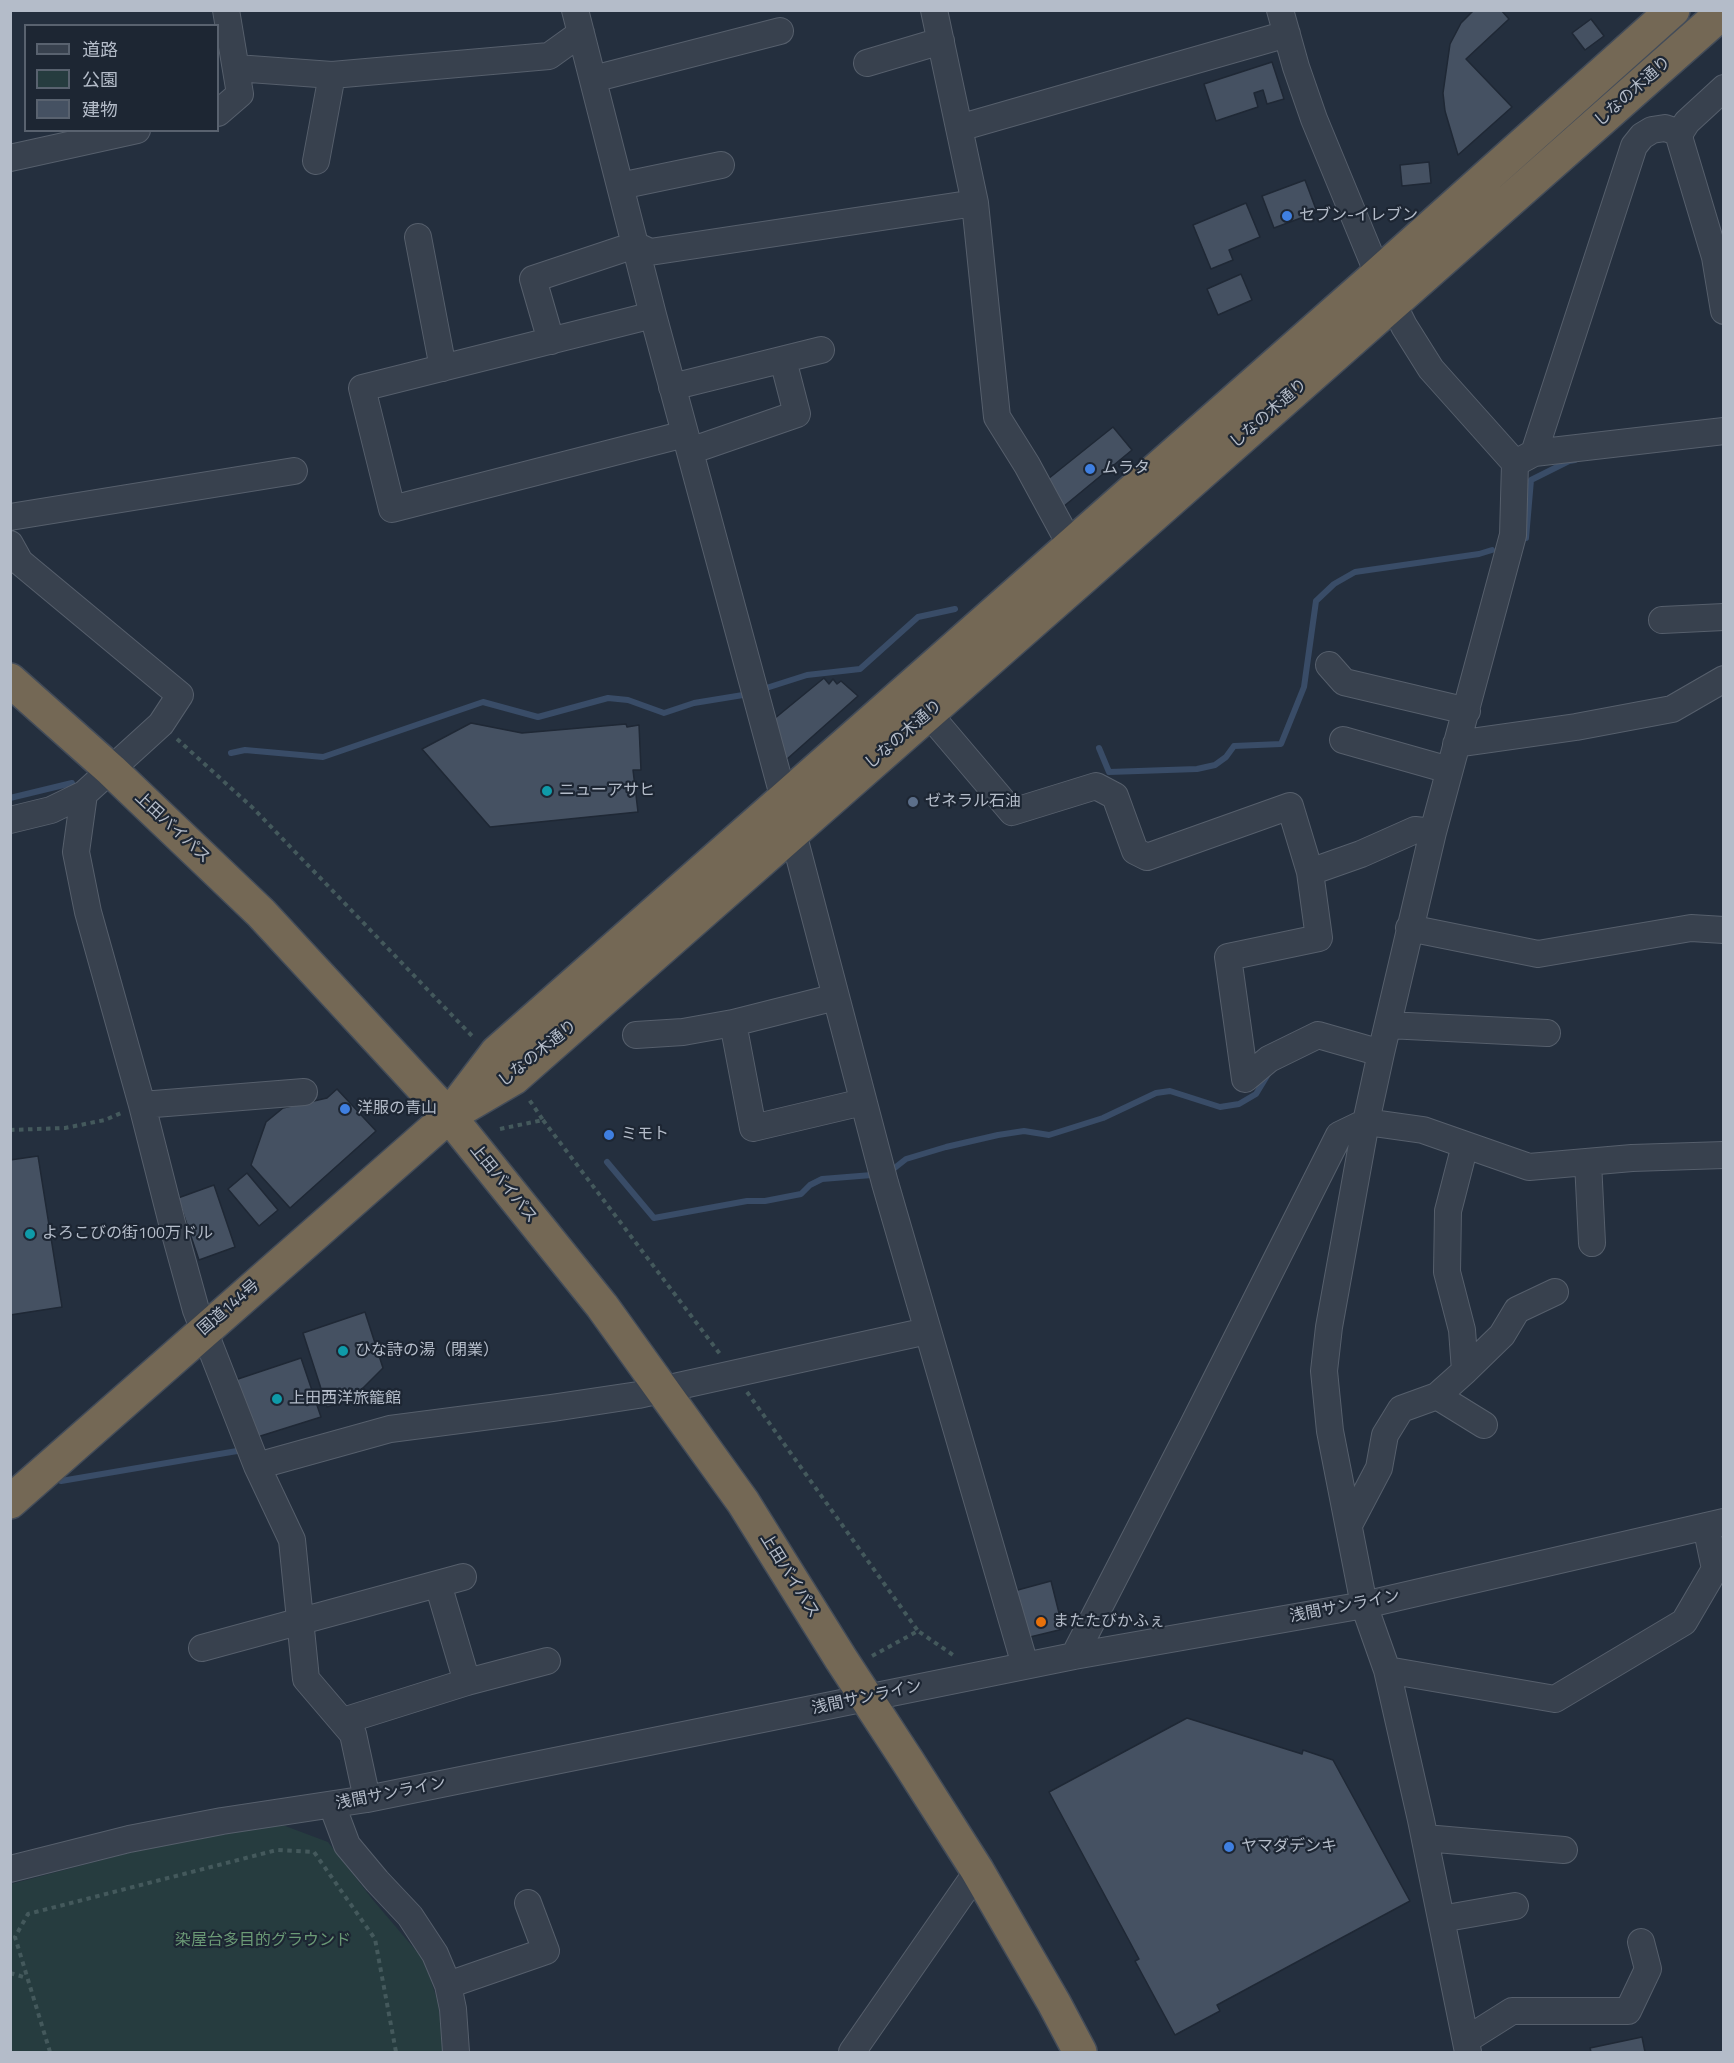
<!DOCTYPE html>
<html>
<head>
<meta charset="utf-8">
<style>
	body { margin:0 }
	#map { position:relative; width:1734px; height:2063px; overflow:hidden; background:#242f3e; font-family:"Titillium Web","Noto Sans JP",sans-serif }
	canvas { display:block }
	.frame { position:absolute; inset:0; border:12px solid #b4bcc9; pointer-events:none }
	.legend { position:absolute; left:24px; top:24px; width:195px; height:108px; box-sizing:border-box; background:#1d2633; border:2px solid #59626f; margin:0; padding:8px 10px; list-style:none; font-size:18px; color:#b4bcc9 }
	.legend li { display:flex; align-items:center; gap:12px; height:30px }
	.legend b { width:30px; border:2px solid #59626f }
</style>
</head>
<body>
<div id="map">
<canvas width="1734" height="2063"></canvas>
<div class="frame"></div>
<ul class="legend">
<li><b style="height:8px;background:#38414e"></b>道路</li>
<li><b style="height:16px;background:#263c3f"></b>公園</li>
<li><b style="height:16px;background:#455162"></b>建物</li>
</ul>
</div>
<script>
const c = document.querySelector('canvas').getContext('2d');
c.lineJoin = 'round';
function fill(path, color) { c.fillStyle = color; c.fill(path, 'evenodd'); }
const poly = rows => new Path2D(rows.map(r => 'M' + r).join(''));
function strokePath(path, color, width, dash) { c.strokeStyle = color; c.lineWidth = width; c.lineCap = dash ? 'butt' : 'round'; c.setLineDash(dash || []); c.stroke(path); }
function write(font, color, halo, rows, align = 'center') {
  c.font = font + ' "Titillium Web","Noto Sans JP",sans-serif'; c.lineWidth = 4.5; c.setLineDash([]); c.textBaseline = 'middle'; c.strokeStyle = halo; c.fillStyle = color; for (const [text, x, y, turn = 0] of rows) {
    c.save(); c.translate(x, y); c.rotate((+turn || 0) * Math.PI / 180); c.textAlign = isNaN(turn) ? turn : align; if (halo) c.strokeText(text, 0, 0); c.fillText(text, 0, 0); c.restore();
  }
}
fill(poly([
	[280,1824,328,1842,373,1900,424,1960,438,2002,443,2041,442,2052,11,2052,11,1884,140,1850]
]), '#263c3f');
strokePath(poly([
	[1526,538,1531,480,1569,461,1575,460],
	[760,690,807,675,860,669,918,617,955,609],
	[1099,748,1109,772,1197,769,1215,765,1226,757,1234,746,1281,744,1304,687,1316,601,1334,584,1355,572,1479,554,1492,550],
	[231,753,245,750,323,757,483,702,538,717,608,698,628,700,664,713,694,703,743,695],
	[10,798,72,783],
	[607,1162,654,1218,747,1201,765,1201,801,1194,810,1185,822,1179,872,1175],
	[892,1170,906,1159,946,1147,998,1135,1024,1131,1049,1135,1103,1118,1156,1093,1170,1091,1220,1107,1239,1104,1256,1094,1270,1071],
	[61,1481,243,1450]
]), '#394c67', 6);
const building = poly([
	[1474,10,1501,10,1509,19,1466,59,1512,107,1458,155,1445,111,1443,93,1450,44,1461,23,1474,10],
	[1591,19,1604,36,1585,50,1572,33,1591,19],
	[1272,62,1284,99,1267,104,1263,90,1254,93,1258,107,1216,121,1204,84,1272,62],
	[1429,162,1431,183,1402,186,1400,165,1429,162],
	[1305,180,1317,212,1274,228,1262,196,1305,180],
	[1246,203,1260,237,1229,250,1233,260,1211,269,1193,225,1246,203],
	[1241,274,1252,300,1218,315,1207,289,1241,274],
	[1113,427,1132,450,1063,507,1043,483,1113,427],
	[824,678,829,684,833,679,837,684,841,681,858,696,786,760,774,719,824,678],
	[471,723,522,733,626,724,627,727,639,725,641,770,633,770,638,812,490,827,422,749,471,723],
	[337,1089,376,1131,290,1208,251,1165,266,1122,283,1108,327,1098,337,1089],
	[38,1156,62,1307,10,1315,10,1160,38,1156],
	[247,1173,278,1210,259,1226,228,1189,247,1173],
	[214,1185,235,1247,199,1260,178,1198,214,1185],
	[365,1312,383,1368,351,1400,327,1407,303,1333,365,1312],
	[301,1358,321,1417,251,1439,232,1381,301,1358],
	[1051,1581,1063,1629,1026,1638,1014,1591,1051,1581],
	[1187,1718,1302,1754,1303,1750,1333,1760,1410,1901,1217,2005,1220,2011,1175,2035,1135,1961,1139,1959,1049,1792,1187,1718],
	[1642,2037,1645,2052,1591,2052,1590,2048,1642,2037]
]);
fill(building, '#455162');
strokePath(building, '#1f2835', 1.5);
const minor = poly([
	[575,10,653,315,784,799,885,1183,1025,1665],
	[934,10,975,203,997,417,1027,465,1071,546],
	[1280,10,1296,67,1314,119,1378,274,1404,326,1431,369,1515,463,1513,535,1433,832,1381,1053,1366,1122,1329,1327,1324,1371,1330,1431,1364,1605,1387,1670,1421,1820,1468,2052],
	[867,63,941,41],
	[236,68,332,75,316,161],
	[332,75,549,56,581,33],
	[593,79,780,31],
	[1724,88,1687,122,1680,133,1680,140,1715,257,1724,311],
	[218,113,240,94,226,10],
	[959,128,1287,34],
	[10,158,137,130],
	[620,186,721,165],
	[418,237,443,368],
	[653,315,362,388,392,509,685,434],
	[551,341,533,279,635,245,650,252,975,203],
	[672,387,821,350],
	[690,451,797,414,783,360],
	[1534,453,1634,146,1642,136,1652,130,1665,128,1680,133],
	[1521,460,1534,453,1724,431],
	[10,517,294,471],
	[10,544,20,562,180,695,161,724,84,794,51,810,10,820],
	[1662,620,1724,617],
	[1329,665,1344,682,1467,711],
	[928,713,1012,812,1096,786,1115,796,1135,851,1147,857,1290,806,1310,872,1319,938,1228,957,1245,1079,1269,1059,1318,1035,1381,1053],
	[1343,740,1449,770],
	[1456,744,1576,727,1672,709,1724,679],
	[84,794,76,852,88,912,142,1105,172,1223,196,1310,257,1466,292,1540,306,1679,353,1734,367,1799],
	[1310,872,1361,854,1415,830,1433,832],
	[1409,928,1538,954,1691,928,1724,930],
	[733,1023,753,1128,863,1102],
	[1388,1025,1547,1033],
	[636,1035,683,1032,733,1023,836,997],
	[142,1105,304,1092],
	[1588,1162,1592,1243],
	[1465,1371,1502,1335,1517,1310,1555,1292],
	[1437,1396,1484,1425],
	[257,1466,390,1429,552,1408,638,1395,927,1331],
	[1349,1525,1379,1468,1385,1435,1401,1409,1437,1396,1465,1371,1462,1330,1447,1272,1448,1211,1465,1145],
	[438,1584,467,1682],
	[202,1648,463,1577],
	[1074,1656,1193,1425,1339,1135,1366,1122,1423,1130,1529,1167,1632,1158,1724,1155],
	[1387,1670,1555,1699,1684,1622,1715,1569,1706,1526],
	[343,1721,467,1682,547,1661],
	[332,1805,347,1845,377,1881,410,1916,435,1954,448,1985,453,2009,456,2052],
	[1425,1838,1564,1850],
	[10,1869,129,1839,222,1821,367,1799,1074,1656,1364,1605,1724,1522],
	[1441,1919,1515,1906],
	[448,1985,546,1951,528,1903],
	[1466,2040,1512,2011,1628,2011,1648,1969,1641,1942],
	[852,2052,970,1882]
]);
const highway = poly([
	[10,680,111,770,261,913,449,1116,602,1306,743,1502,841,1659,907,1760,977,1870,1054,2003,1080,2052],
	[459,1102,497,1052,1378,274,1673,10],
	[10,1502,449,1116,514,1078,1087,574,1724,11]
]);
strokePath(minor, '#565f6c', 28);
strokePath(highway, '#434c59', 36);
strokePath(poly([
	[177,739,254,809,474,1038],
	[543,1120,720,1354],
	[500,1129,543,1120,528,1098],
	[10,1130,65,1128,105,1120,121,1113],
	[747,1392,918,1631],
	[872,1656,918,1631,956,1657],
	[10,1973,27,1978],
	[50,2052,15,1937,28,1914,277,1850,314,1852,375,1939,396,2052]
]), '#44595c', 4, [4.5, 4.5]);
strokePath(minor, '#38414e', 26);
strokePath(highway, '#746855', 33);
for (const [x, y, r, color] of [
	[1287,216,6,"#3f7fe0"],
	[1090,469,6,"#3f7fe0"],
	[547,791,6,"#0f9aa8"],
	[913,802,6,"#5c6f8a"],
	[345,1109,6,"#3f7fe0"],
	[609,1135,6,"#3f7fe0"],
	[30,1234,6,"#0f9aa8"],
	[343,1351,6,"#0f9aa8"],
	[277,1399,6,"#0f9aa8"],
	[1041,1622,6,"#e8710a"],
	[1229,1847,6,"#3f7fe0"]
]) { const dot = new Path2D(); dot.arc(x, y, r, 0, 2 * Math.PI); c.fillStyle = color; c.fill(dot); strokePath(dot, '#1d2633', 2); }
write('16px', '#b4bcc9', '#1d2633', [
	["しなの木通り",1633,92,-42],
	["しなの木通り",1269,414,-41],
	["しなの木通り",904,735,-41],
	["上田バイパス",172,828,43],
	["しなの木通り",538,1054,-39],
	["上田バイパス",503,1184,51],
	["国道144号",229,1308,-41],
	["上田バイパス",789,1576,58],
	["浅間サンライン",1345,1607,-11],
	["浅間サンライン",867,1698,-12],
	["浅間サンライン",391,1794,-11]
]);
write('16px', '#b4bcc9', '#1d2633', [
	["セブン-イレブン",1299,216],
	["ムラタ",1102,469],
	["ニューアサヒ",559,791],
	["ゼネラル石油",925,802],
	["洋服の青山",357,1109],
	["ミモト",621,1135],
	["よろこびの街100万ドル",42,1234],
	["ひな詩の湯（閉業）",355,1351],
	["上田西洋旅籠館",289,1399],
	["またたびかふぇ",1053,1622],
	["ヤマダデンキ",1241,1847]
], 'left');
write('16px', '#6b9a76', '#1d2633', [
	["染屋台多目的グラウンド",263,1941]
]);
</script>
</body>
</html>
